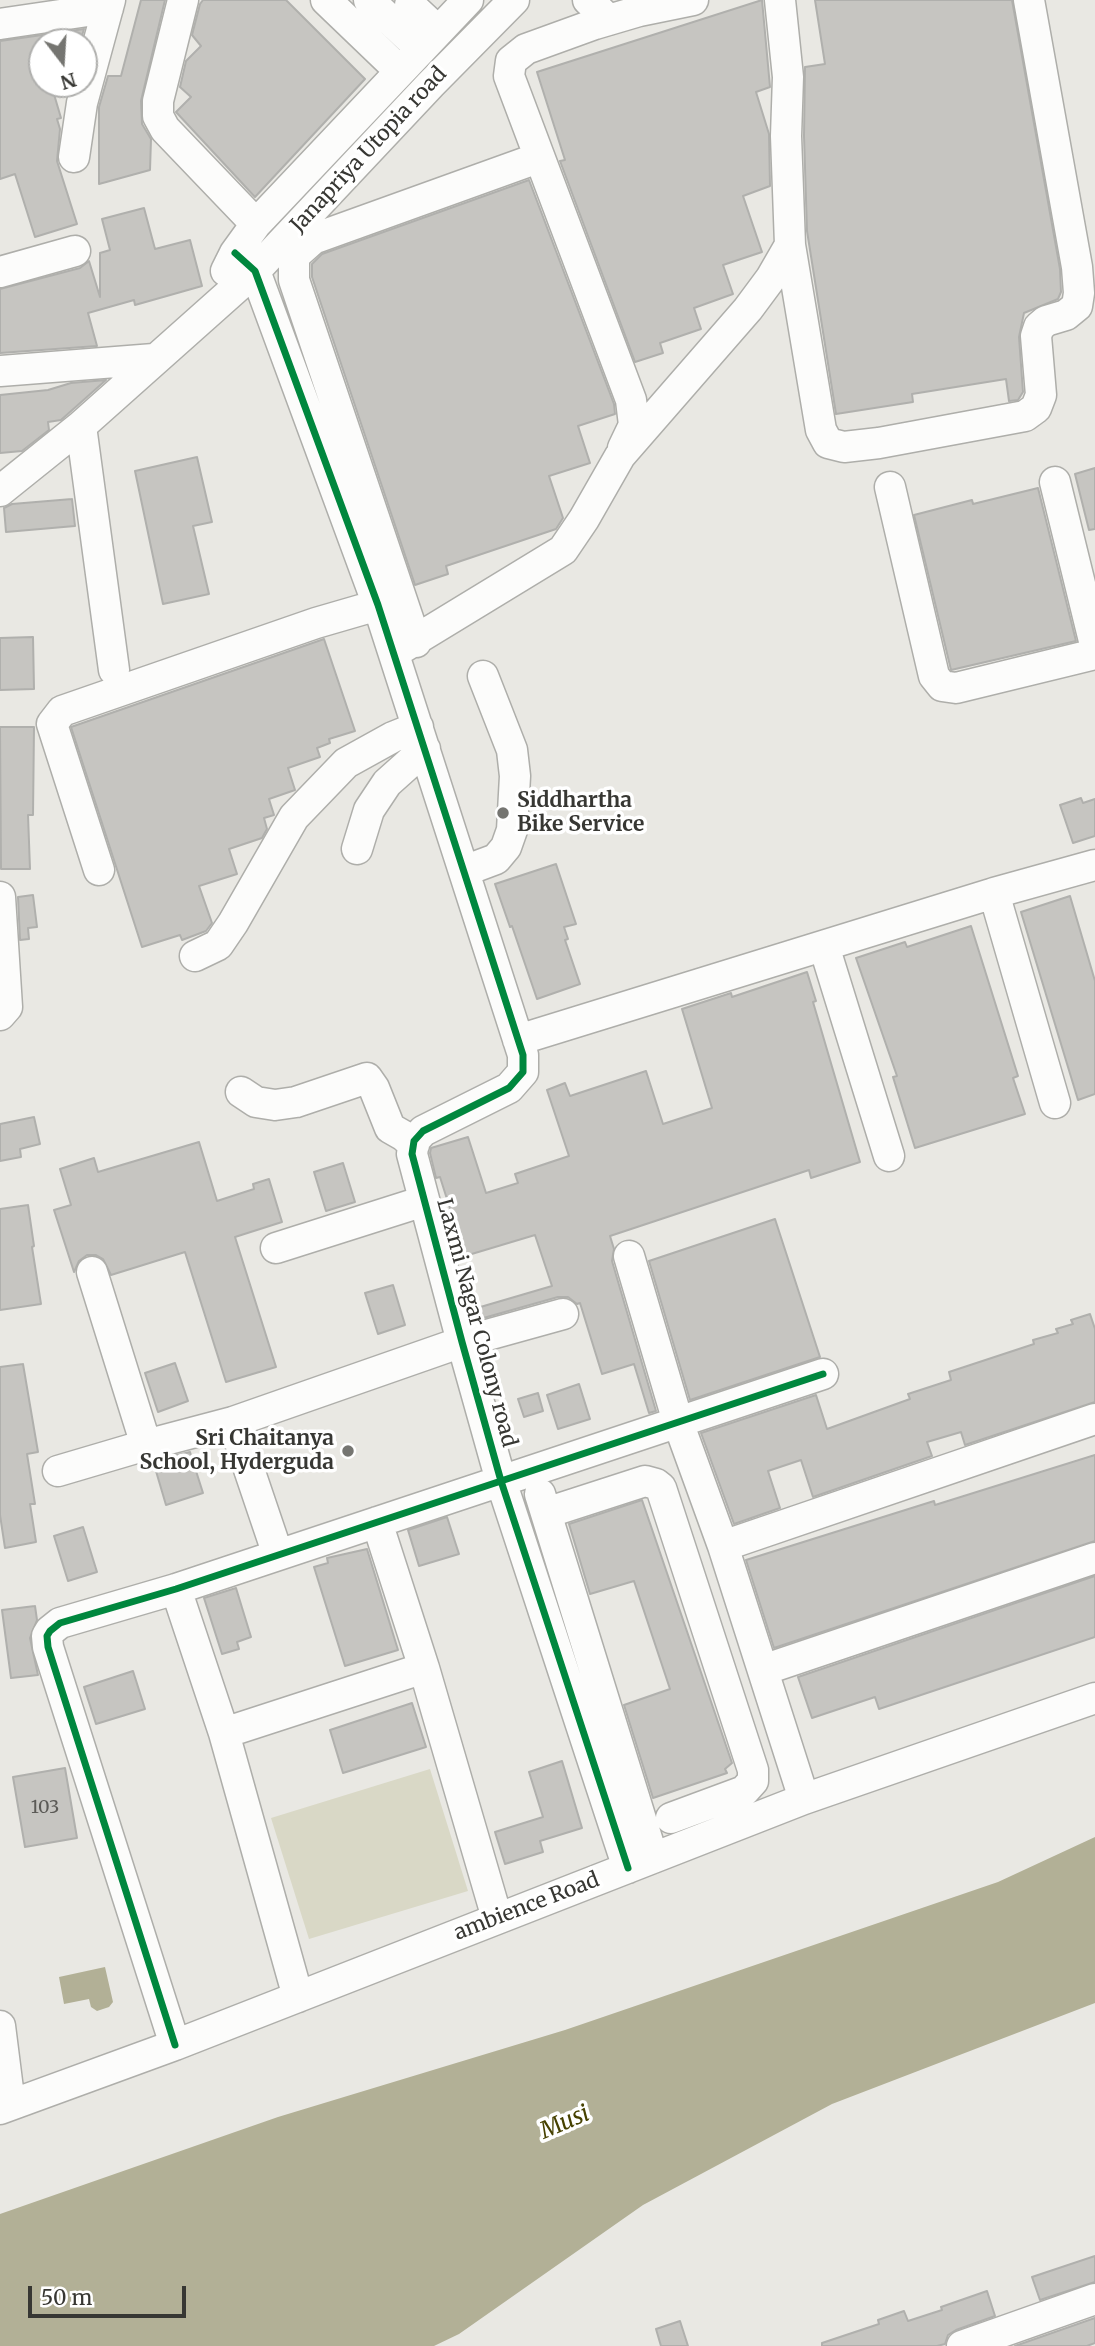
<!DOCTYPE html>
<html>
<head>
<meta charset="utf-8">
<style>
	body { margin:0 }
	#map { position:relative; width:1095px; height:2346px; overflow:hidden; background:#e9e8e3; font-family:Merriweather,serif }
	canvas { display:block }
	.north { position:absolute; left:28px; top:28px; width:70px; height:70px; box-sizing:border-box; background:#fff; border:2px solid #afafad; border-radius:50%; rotate:163deg; font-size:19px; font-weight:700; line-height:28px; text-align:center; color:#373733 }
	.north::after { content:''; display:block; margin:auto; width:24px; height:32px; background:#757571; clip-path:polygon(50% 0,100% 100%,50% 72%,0 100%) }
	.scale { position:absolute; left:28px; top:2286px; width:158px; height:32px; box-sizing:border-box; border:4px solid #373733; border-top:0; padding-left:9px; font-size:21px; line-height:24px; white-space:nowrap; color:#373733; -webkit-text-stroke:5px #fff; paint-order:stroke }
</style>
</head>
<body>
<div id="map">
<canvas width="1095" height="2346"></canvas>
<div class="north">N</div>
<div class="scale">50 m</div>
</div>
<script>
const c = document.querySelector('canvas').getContext('2d');
c.lineJoin = 'round';
function fill(path, color) { c.fillStyle = color; c.fill(path, 'evenodd'); }
const poly = rows => new Path2D(rows.map(r => 'M' + r).join(''));
function strokePath(path, color, width, dash) { c.strokeStyle = color; c.lineWidth = width; c.lineCap = dash ? 'butt' : 'round'; c.setLineDash(dash || []); c.stroke(path); }
function write(font, color, halo, rows, align = 'center') {
  c.font = font + ' Merriweather,serif'; c.lineWidth = 7; c.setLineDash([]); c.textBaseline = 'middle'; c.strokeStyle = halo; c.fillStyle = color; for (const [text, x, y, turn = 0] of rows) {
    c.save(); c.translate(x, y); c.rotate((+turn || 0) * Math.PI / 180); c.textAlign = isNaN(turn) ? turn : align; if (halo) c.strokeText(text, 0, 0); c.fillText(text, 0, 0); c.restore();
  }
}
fill(poly([
	[430,1769,468,1891,309,1939,271,1818]
]), '#d9d8c6');
fill(poly([
	[1095,1837,1095,2003,832,2104,643,2205,459,2334,434,2346,0,2346,0,2214,278,2117,565,2030,998,1882],
	[105,1967,113,2002,109,2007,97,2011,91,2007,89,1999,64,2004,59,1977]
]), '#b2b096');
const building = poly([
	[141,0,165,0,141,101,142,124,151,139,150,170,99,184,99,107,108,76,121,76,141,0],
	[203,0,286,0,365,79,255,197,176,112,191,97,180,87,186,61,201,46,192,35,200,4,203,0],
	[762,0,770,87,756,92,769,134,770,186,743,196,762,252,723,265,733,294,694,308,701,329,660,343,663,353,635,362,560,161,565,160,537,72,762,0],
	[815,0,1012,0,1060,269,1061,292,1058,299,1024,313,1019,337,1023,392,1018,400,1009,401,1006,379,912,394,913,402,836,414,807,231,804,136,805,67,825,64,815,0],
	[84,29,80,42,42,42,42,84,51,84,61,118,57,119,60,129,57,161,77,224,35,237,15,174,0,179,0,41,84,29],
	[529,180,614,404,615,414,578,426,590,463,549,476,563,518,556,529,446,566,448,574,415,585,312,277,312,264,322,254,529,180],
	[144,208,155,249,190,240,202,286,135,305,134,300,88,313,97,346,0,353,0,289,80,268,89,261,100,297,100,253,110,250,102,219,144,208],
	[106,380,61,420,48,422,49,430,22,451,0,453,0,395,48,390,71,383,106,380],
	[197,457,212,522,193,526,209,594,163,604,135,471,197,457],
	[1095,468,1095,529,1089,530,1075,474,1095,468],
	[1038,488,1076,641,951,670,914,515,972,500,973,504,1038,488],
	[72,499,75,526,6,532,4,508,12,504,72,499],
	[33,637,34,689,0,690,0,638,33,637],
	[324,639,355,731,329,739,330,743,317,748,320,757,288,768,295,790,269,799,274,815,264,818,267,829,262,838,229,849,237,874,199,886,212,923,206,931,182,940,180,935,142,947,71,727,324,639],
	[0,727,34,727,33,815,28,815,30,869,1,869,0,727],
	[1081,798,1083,803,1095,799,1095,836,1073,843,1060,805,1081,798],
	[556,864,576,924,564,927,568,939,565,940,580,984,537,999,512,926,510,927,495,884,556,864],
	[33,895,37,927,28,928,29,939,20,940,18,897,33,895],
	[1070,896,1095,981,1095,1094,1078,1100,1021,912,1070,896],
	[971,926,1018,1076,1013,1078,1025,1114,915,1148,893,1077,897,1076,856,958,905,942,907,947,971,926],
	[807,972,816,1001,813,1002,860,1162,811,1178,809,1170,610,1236,614,1249,612,1261,656,1411,649,1413,634,1364,602,1374,580,1303,577,1304,568,1297,558,1297,480,1319,477,1308,552,1286,535,1235,465,1256,440,1177,436,1178,430,1153,431,1148,468,1137,486,1193,518,1183,515,1174,569,1156,547,1090,565,1083,570,1096,646,1071,663,1124,712,1108,682,1009,731,993,732,997,807,972],
	[34,1117,40,1144,20,1149,21,1157,0,1161,0,1124,34,1117],
	[199,1142,217,1201,254,1189,253,1184,269,1179,282,1222,235,1237,276,1367,226,1382,185,1252,111,1275,103,1259,96,1255,87,1255,79,1261,74,1272,54,1210,71,1205,60,1169,94,1158,98,1172,199,1142],
	[343,1163,355,1202,326,1211,314,1172,343,1163],
	[28,1205,34,1246,32,1247,41,1304,0,1310,0,1209,28,1205],
	[775,1219,820,1357,690,1400,649,1261,775,1219],
	[393,1285,405,1325,378,1334,365,1293,393,1285],
	[1090,1314,1095,1329,1095,1402,965,1445,961,1432,927,1442,932,1456,813,1497,801,1460,768,1471,780,1508,734,1524,701,1433,816,1395,827,1429,910,1399,908,1394,951,1380,949,1372,1034,1344,1033,1340,1058,1333,1056,1329,1073,1324,1071,1320,1090,1314],
	[175,1363,188,1401,158,1412,145,1373,175,1363],
	[23,1364,38,1452,27,1454,35,1504,30,1504,36,1542,5,1548,0,1515,0,1367,23,1364],
	[579,1384,590,1419,558,1429,547,1395,579,1384],
	[538,1393,543,1411,524,1417,518,1399,538,1393],
	[190,1452,203,1493,166,1505,153,1461,190,1452],
	[1095,1455,1095,1541,774,1648,746,1560,934,1501,935,1505,1095,1455],
	[642,1500,732,1763,725,1769,727,1773,653,1798,624,1705,670,1689,634,1581,590,1594,569,1524,642,1500],
	[447,1517,459,1554,419,1566,408,1530,447,1517],
	[83,1527,97,1572,68,1581,54,1536,83,1527],
	[367,1549,398,1650,345,1666,314,1567,328,1563,327,1558,367,1549],
	[1095,1576,1095,1637,879,1709,875,1697,812,1718,798,1677,1095,1576],
	[236,1588,251,1637,237,1642,239,1649,222,1654,204,1598,236,1588],
	[35,1606,37,1620,30,1638,38,1675,11,1678,2,1610,35,1606],
	[133,1671,145,1709,96,1724,84,1687,133,1671],
	[412,1703,426,1747,343,1773,330,1730,412,1703],
	[562,1761,582,1828,540,1841,543,1852,505,1864,495,1832,543,1817,529,1772,562,1761],
	[65,1768,77,1838,25,1847,13,1777,65,1768],
	[1095,2256,1095,2282,1040,2300,1032,2277,1095,2256],
	[987,2291,995,2316,956,2330,948,2335,945,2344,937,2346,822,2346,822,2343,879,2324,878,2320,904,2311,908,2321,942,2310,941,2307,987,2291],
	[1095,2318,1095,2343,1087,2346,1015,2346,1095,2318],
	[680,2321,688,2346,661,2346,656,2329,680,2321]
]);
fill(building, '#c6c5c1');
strokePath(building, '#b0b0ad', 2);
const minor = poly([
	[183,0,158,101,158,116,165,129,256,224],
	[326,0,400,71],
	[369,0,421,49],
	[588,0,609,20],
	[410,5,438,31],
	[0,24,108,8],
	[74,157,82,103,110,0],
	[790,245,821,430,828,443,844,447,879,443,1025,416,1036,408,1041,395,1036,336,1039,327,1046,321,1066,315,1077,306,1079,293,1077,267,1029,0],
	[235,253,255,271,378,605,523,1055,523,1072,509,1088,423,1131,414,1141,412,1154,462,1342,501,1481,628,1868],
	[226,271,235,253,256,224,468,0],
	[0,272,75,251],
	[0,371,154,359],
	[81,426,114,670],
	[623,448,634,425,631,400,509,76,511,61,526,49,595,24,639,11,693,0],
	[1055,482,1095,645],
	[890,487,934,676,942,686,956,688,1095,654],
	[0,491,81,426,255,271,431,84,514,0],
	[416,642,294,280,294,256,313,239,538,158],
	[394,653,563,550,584,519,620,456,748,309,771,278,790,245,786,136,788,77,780,0],
	[357,849,369,810,387,783,425,749],
	[99,870,52,724,62,711,316,623,378,605],
	[464,871,496,859,506,847,512,830,515,776,512,750,483,676],
	[994,893,1055,1103],
	[0,897,7,1007,0,1015],
	[824,946,889,1156],
	[195,956,218,945,233,923,294,817,346,763,393,737,418,727],
	[518,1040,994,893,1095,865],
	[241,1092,256,1102,275,1105,296,1102,367,1078,374,1088,390,1128,404,1136,414,1145],
	[276,1248,424,1201],
	[629,1256,678,1422,723,1546,804,1799],
	[92,1272,146,1445,233,1422,462,1342,563,1314],
	[233,1422,278,1555],
	[58,1471,146,1445],
	[540,1494,653,1858],
	[546,1513,645,1481,656,1484,661,1488,753,1770,753,1781,744,1791,671,1818],
	[377,1522,424,1668,497,1918],
	[723,1546,1095,1419],
	[176,1589,224,1733,298,1997],
	[763,1670,1095,1558],
	[224,1733,424,1668],
	[0,2026,10,2105],
	[175,2045,54,1666,48,1647,47,1636,50,1631,60,1623,176,1589,823,1374],
	[0,2109,175,2045,804,1799,1095,1698],
	[962,2346,1095,2299]
]);
strokePath(minor, '#aeaeaa', 33);
strokePath(minor, '#fcfcfb', 30);
strokePath(poly([
	[235,253,255,271,378,605,523,1055,523,1072,509,1088,423,1131,414,1141,412,1154,462,1342,501,1481,628,1868],
	[175,2045,54,1666,48,1647,47,1636,50,1631,60,1623,176,1589,823,1374]
]), '#00873e', 7);
for (const [x, y, r, color] of [
	[503,813,7,"#757571"],
	[348,1451,7,"#757571"]
]) { const dot = new Path2D(); dot.arc(x, y, r, 0, 2 * Math.PI); c.fillStyle = color; c.fill(dot); strokePath(dot, '#fff', 2.5); }
write('18px', '#5b5a56', null, [
	["103",45,1808]
]);
write('21px', '#373733', '#fff', [
	["Janapriya Utopia road",369,150,-47],
	["Laxmi Nagar Colony road",476,1323,75],
	["ambience Road",527,1907,-21]
]);
write('bold 21px', '#373733', '#fff', [
	["Siddhartha",517,801],
	["Bike Service",517,825],
	["Sri Chaitanya",334,1439,"right"],
	["School, Hyderguda",334,1463,"right"]
], 'left');
write('italic 23px', '#464100', '#fff', [
	["Musi",565,2123,-23]
]);
</script>
</body>
</html>
